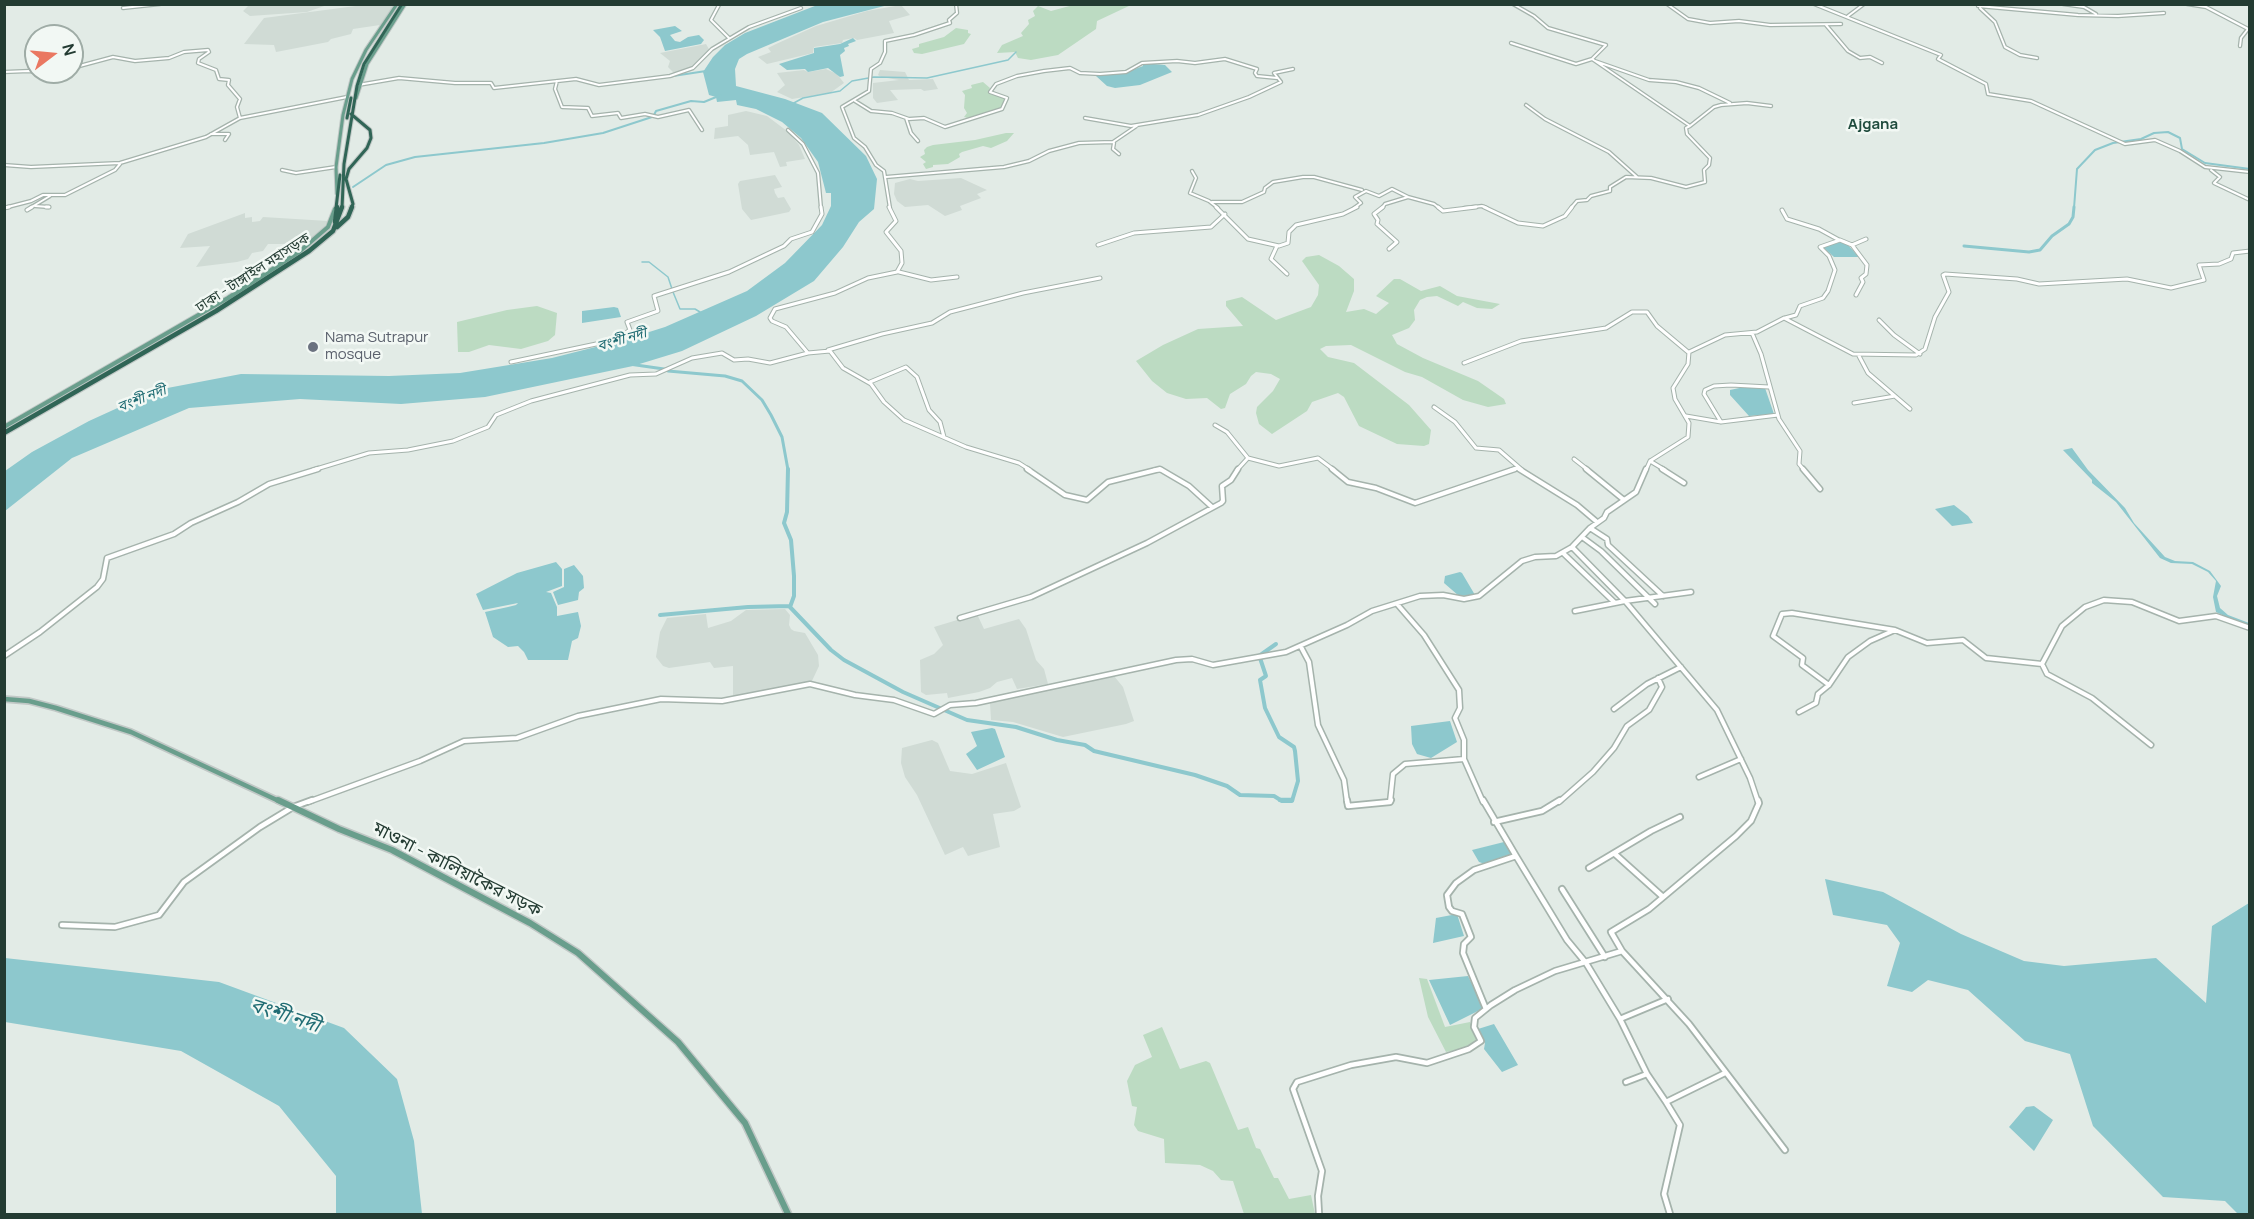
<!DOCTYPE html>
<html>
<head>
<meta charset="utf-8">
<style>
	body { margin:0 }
	#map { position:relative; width:2254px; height:1219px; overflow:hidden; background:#e2ebe6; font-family:Manrope,sans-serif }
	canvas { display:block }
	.frame { position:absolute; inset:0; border:6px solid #233b32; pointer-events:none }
	.north { position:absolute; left:24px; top:24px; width:60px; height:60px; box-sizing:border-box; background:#f2f8f4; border:2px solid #9faca6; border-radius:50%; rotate:74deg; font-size:16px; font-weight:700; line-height:24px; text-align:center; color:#233b32 }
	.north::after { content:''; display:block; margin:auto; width:21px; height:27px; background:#ea7861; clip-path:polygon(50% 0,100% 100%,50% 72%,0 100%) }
</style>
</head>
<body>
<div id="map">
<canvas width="2254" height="1219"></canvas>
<div class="frame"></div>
<div class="north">N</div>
</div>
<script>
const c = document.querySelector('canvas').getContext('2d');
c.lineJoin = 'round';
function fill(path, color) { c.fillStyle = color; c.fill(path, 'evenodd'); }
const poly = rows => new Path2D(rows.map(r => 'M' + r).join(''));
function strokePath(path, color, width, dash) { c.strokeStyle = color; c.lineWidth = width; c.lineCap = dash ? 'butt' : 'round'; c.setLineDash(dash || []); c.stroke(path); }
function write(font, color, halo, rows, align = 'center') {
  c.font = font + ' Manrope,"Noto Sans Bengali",sans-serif'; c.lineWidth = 5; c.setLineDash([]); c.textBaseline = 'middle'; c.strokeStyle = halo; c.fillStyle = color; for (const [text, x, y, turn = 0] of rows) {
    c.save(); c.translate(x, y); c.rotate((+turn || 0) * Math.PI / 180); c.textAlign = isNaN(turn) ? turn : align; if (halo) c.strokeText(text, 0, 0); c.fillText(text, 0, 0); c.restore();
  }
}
fill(poly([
	[371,4,394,5,380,25,353,29,351,34,331,39,328,42,276,52,274,45,244,44,264,18],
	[249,5,249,4,327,5,307,12,250,16,243,11],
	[901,5,910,15,889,21,894,33,857,40,854,38,843,40,842,43,814,47,813,53,767,64,758,57,771,52,768,48,776,44,816,26,867,11],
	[706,44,710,51,706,55,690,68,675,74,668,67,670,61,660,53],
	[826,69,837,74,844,83,830,93,792,99,777,92,785,85,777,73,804,70,808,72],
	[880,70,905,72,909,80,933,79,938,89,924,91,921,89,890,90,898,100,877,103,873,98,873,83,899,80,881,77,878,75],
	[746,111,767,116,787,131,799,145,805,159,786,162,787,166,780,167,774,152,750,155,748,145,738,136,714,139,715,128,728,126,728,115],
	[775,175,782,187,774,189,775,193,778,198,784,197,791,209,789,212,751,220,742,209,738,184,740,181],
	[961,178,987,190,977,194,981,198,960,206,962,210,945,216,928,205,905,207,897,201,894,194,895,183,910,179,918,181],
	[245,213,245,218,252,217,252,222,260,221,263,217,328,221,323,229,306,244,268,244,263,251,252,253,248,259,237,262,196,267,210,246,180,248,188,234],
	[785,609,790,615,789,625,791,629,794,631,805,633,818,655,819,666,811,683,733,698,733,666,714,668,710,662,669,668,663,666,656,657,660,632,667,618,706,614,708,628,731,621,746,610],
	[977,614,984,629,1019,619,1026,629,1036,660,1044,669,1048,684,1017,689,1012,678,997,682,990,688,979,692,948,698,947,693,926,695,921,692,920,660,934,654,943,645,934,627],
	[1114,676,1123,687,1134,721,1126,724,1063,737,1013,722,991,720,990,703,996,699],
	[932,740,938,743,950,771,972,774,1006,763,1021,807,1014,811,993,814,1000,847,968,856,963,847,945,855,917,795,905,777,901,763,902,748]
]), '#d0dbd5');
fill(poly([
	[1077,4,1131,5,1097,21,1096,29,1058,55,1031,60,1018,58,1015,52,997,53,1002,45,1023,36,1021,33,1029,24,1028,20,1035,16,1033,11,1038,6,1051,11],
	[956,28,968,30,968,33,971,34,964,44,922,54,914,53,912,49,919,47,919,44,944,37],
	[983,82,990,88,989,91,991,94,1006,98,1005,104,998,110,972,119,964,117,967,113,964,108,965,95,962,91,972,88,971,85],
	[1006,133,1014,133,1007,141,991,148,983,146,962,152,959,154,960,157,948,164,933,165,933,167,926,169,923,164,926,162,920,157,925,154,924,150,927,147,933,145,975,140],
	[1319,255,1339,266,1354,279,1354,291,1346,312,1364,309,1376,314,1389,303,1376,296,1394,279,1400,279,1421,291,1440,286,1457,296,1500,304,1492,309,1477,308,1463,302,1458,306,1437,296,1427,297,1420,300,1414,310,1415,320,1409,328,1392,335,1397,344,1423,358,1478,381,1504,399,1506,404,1488,407,1463,400,1422,377,1405,372,1351,345,1326,346,1320,349,1328,357,1354,363,1409,405,1431,430,1429,444,1424,446,1397,444,1359,426,1344,397,1338,393,1312,402,1307,411,1272,434,1259,424,1256,413,1257,407,1273,391,1280,379,1271,374,1256,372,1251,376,1246,384,1230,394,1225,408,1221,409,1207,398,1186,399,1167,393,1152,381,1136,361,1163,345,1198,329,1243,326,1226,306,1226,301,1242,297,1276,320,1311,307,1318,295,1319,285,1302,261,1306,257],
	[537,306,557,313,555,335,548,341,521,349,489,345,469,352,458,352,457,322,507,310],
	[1419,978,1427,979,1445,1027,1470,1022,1478,1040,1462,1049,1446,1052,1428,1017],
	[1162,1027,1180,1069,1206,1061,1210,1063,1238,1130,1248,1127,1256,1148,1260,1149,1274,1178,1278,1178,1289,1199,1311,1195,1315,1214,1244,1214,1233,1181,1221,1180,1213,1171,1200,1165,1165,1163,1164,1139,1138,1131,1134,1125,1137,1107,1132,1106,1127,1081,1135,1065,1152,1057,1143,1035]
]), '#bcdbc2');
fill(poly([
	[820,4,888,5,823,22,747,54,739,59,735,69,736,86,785,99,822,113,866,156,877,179,874,209,859,222,843,247,814,281,756,316,682,351,633,366,485,397,401,404,300,399,189,408,72,458,5,511,5,471,32,452,89,421,157,390,241,374,389,376,460,373,552,358,627,339,665,327,747,291,785,263,822,225,831,206,831,193,826,193,818,162,801,138,782,122,756,109,737,105,736,100,717,102,716,97,709,95,703,72,713,57,725,45,745,33],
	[675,26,682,31,670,35,675,41,680,42,688,37,699,35,704,40,701,44,665,51,660,37,653,30],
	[853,38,856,41,848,44,849,46,844,48,845,51,840,55,844,76,840,77,828,68,808,72,805,69,787,70,779,64,814,53,814,48,840,44],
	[1143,63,1165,65,1172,72,1140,85,1115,88,1107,86,1096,76,1127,72,1143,66],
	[1841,242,1848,245,1859,257,1834,257,1823,247],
	[614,307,618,308,621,317,582,323,582,311],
	[1744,387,1765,388,1774,414,1749,416,1730,395,1730,390],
	[2072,448,2088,470,2125,508,2134,523,2165,557,2175,561,2193,562,2210,571,2221,586,2217,596,2220,608,2228,615,2249,623,2249,628,2216,612,2213,597,2216,581,2208,572,2192,564,2171,563,2160,558,2116,502,2092,483,2092,480,2063,450],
	[1954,505,1968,516,1973,523,1952,526,1935,509],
	[556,562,562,569,562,586,546,592,551,593,557,607,557,616,578,612,581,626,578,638,572,641,568,660,528,660,524,652,518,646,508,647,493,637,485,612,508,607,516,605,518,603,483,610,476,594,517,573],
	[574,565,583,576,584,588,579,592,578,600,558,605,553,592,564,587,564,569],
	[1460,572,1462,573,1475,595,1459,596,1444,583,1445,576],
	[1450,721,1457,742,1431,758,1417,754,1412,744,1411,726],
	[992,728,995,729,1005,757,977,770,966,754,977,746,971,732],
	[1504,842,1512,853,1510,857,1485,864,1479,862,1472,850],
	[1825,879,1883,892,1961,934,2024,961,2064,966,2156,958,2206,1003,2212,926,2249,903,2249,1214,2238,1214,2225,1201,2163,1197,2093,1126,2070,1054,2025,1041,1968,990,1928,980,1912,992,1887,986,1900,943,1887,925,1833,915],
	[1457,914,1464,936,1433,943,1436,918],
	[5,958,219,982,344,1028,397,1079,414,1141,422,1214,336,1214,336,1176,279,1106,181,1051,5,1022],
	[1468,976,1484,1008,1450,1025,1429,980],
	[1494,1024,1518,1065,1502,1072,1484,1049,1485,1043,1478,1029],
	[2034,1106,2053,1120,2034,1151,2009,1127,2026,1107]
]), '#8dc8cd');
strokePath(poly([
	[792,104,803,98,840,91,852,81,874,77,927,78,1008,60,1016,52],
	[642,262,649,262,668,277,672,289],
	[673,292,680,309,695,309,700,312]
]), '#8dc8cd', 1.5);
strokePath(poly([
	[660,78,706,71],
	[654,115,656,111,691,101,704,102,721,95],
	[353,187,386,165,415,157,544,143,603,133,652,117],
	[2074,208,2077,169,2095,150,2113,143,2141,139,2154,133,2168,132,2180,138,2182,149,2205,163,2250,169]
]), '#8dc8cd', 2);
strokePath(poly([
	[1964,246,2029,252,2040,250,2052,236,2069,224,2073,217,2074,207],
	[629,364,664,369],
	[668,371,725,376,742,381,762,400,771,415,782,437,788,470]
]), '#8dc8cd', 3);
strokePath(poly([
	[788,469,787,512,784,523,791,540,794,576,794,596,790,607],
	[660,615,748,607,789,606,831,650,844,660,903,692,967,720,1016,727,1057,740,1085,745,1094,751,1195,775,1227,786,1240,795,1274,796,1282,801,1292,801,1298,781,1295,751,1294,747,1279,737,1265,708,1260,680,1266,676,1260,658],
	[1259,656,1276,644]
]), '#8dc8cd', 4);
strokePath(poly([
	[1280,800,1292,800]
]), '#8dc8cd', 4.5);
const minorFar3 = poly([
	[1513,4,1534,16,1548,28,1606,45,1592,59,1595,61,1649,80,1676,82,1699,88,1730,103],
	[1667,4,1688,19,1710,23,1739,21,1770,25,1841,24],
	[1814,4,1941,55,1938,59,1986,84,1988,94,2031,101,2125,144,2155,140,2180,151,2205,167,2250,172],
	[2063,4,2084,7,2096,14],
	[2187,4,2206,7,2250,30],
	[719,5,711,20,729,38],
	[1978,6,2078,15,2118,16,2164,13],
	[123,8,160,4],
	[1980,8,1995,22,2005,47,2020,55,2037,58],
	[1848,16,1864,4],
	[1826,25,1848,51,1860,58,1870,57,1882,63],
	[1511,43,1576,64,1592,59],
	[2240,46,2241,38,2248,29],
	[72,68,113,57,135,61,169,58,184,52,208,50,209,52,199,59,198,63,216,70,219,79,229,80,228,85,240,99,237,107,240,118],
	[4,72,29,71,49,74,60,72],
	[557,81,555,89,562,107,588,108,592,116,618,113,621,118,645,114,658,117,689,110,702,130],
	[358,85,399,78,455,83,491,83,494,88,576,79,599,85,670,76,693,68,712,49,749,27,801,8],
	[855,101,871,111,892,113,909,119,924,118,945,127,1002,109,1007,98,990,92,996,84,1017,76,1044,71,1070,68,1080,73,1100,74,1126,72,1142,63,1177,61,1195,63,1225,59,1257,69,1255,73,1257,76,1277,78],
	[1526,105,1545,119,1609,152,1637,177],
	[906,118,911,133,918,141],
	[1085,118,1131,126,1198,115,1249,97,1281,82,1274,73,1293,69],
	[1690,126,1714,107,1721,105,1747,103,1771,106],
	[788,130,803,144,818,173,821,208],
	[211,134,229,134,225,140],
	[1114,143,1113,149,1119,154],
	[4,165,31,167,120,163,206,137,240,118,347,97],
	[282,170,296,173,336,167],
	[2211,170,2220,177,2214,183,2250,200],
	[1192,171,1196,178,1190,193,1209,201,1218,208],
	[886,177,1004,167,1029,161,1049,151,1079,143,1113,142,1138,125],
	[1212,202,1242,202,1264,192,1265,188,1273,182,1303,177,1314,177,1362,190],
	[35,206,49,207],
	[4,208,31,201,43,195,65,195,115,170,120,164],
	[30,208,50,196],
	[890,208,884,171,876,165,865,147,854,138,842,107,869,91,871,69,880,63,885,52,885,41,914,35,950,23,949,20,957,13,956,4],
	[1354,208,1361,203,1355,197,1366,191,1379,196,1392,189,1408,197],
	[1382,208,1385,204,1408,197,1434,204,1439,208],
	[1464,208,1482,206,1487,208],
	[1571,208,1577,201,1587,200,1591,196,1610,191,1610,187,1626,177,1651,178,1686,187,1705,182,1704,170,1709,165,1710,158,1687,134,1686,128,1690,126,1595,61]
]);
const minorFar2 = poly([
	[46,207,49,207],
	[1216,207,1248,239,1279,246,1288,243,1289,232,1296,225,1343,214,1357,207],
	[1383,207,1374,214,1378,220,1377,224,1397,242,1389,249],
	[1438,207,1443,211,1476,207],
	[1484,207,1518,223,1543,226,1565,216,1572,207],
	[4,208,9,207],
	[27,210,32,207],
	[1782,210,1787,219,1819,229,1839,240],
	[1098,245,1134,233,1211,227,1225,214],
	[1852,245,1867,265,1866,274,1861,278,1863,282,1856,295],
	[1277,246,1271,259,1287,274],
	[899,272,931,280,957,277],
	[1785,318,1796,315,1800,306,1823,298,1828,291,1835,270,1829,256,1820,247,1840,240,1852,245,1866,239],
	[1879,320,1894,335,1920,354],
	[1752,333,1761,354,1779,419,1800,451,1799,464,1804,470],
	[828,350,882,334,932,323,950,312,1023,293,1100,278],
	[808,353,786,327,772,321,770,318,775,309,835,293,868,278,897,272,902,263,901,251,886,232,896,221,889,207],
	[1859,356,1868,373,1910,409],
	[511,362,615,340,630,330,627,322,658,311,654,296,729,272,784,246,791,239,812,232,822,214,821,207],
	[1464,363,1521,341,1606,328,1632,312,1647,312,1657,326,1688,352],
	[870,382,906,367,917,377,929,410,940,422,944,437],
	[1854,403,1895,396],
	[1434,407,1455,422,1476,448,1499,450,1522,470],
	[1686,416,1721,422,1778,415],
	[1721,422,1704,394,1705,390,1714,386,1731,385,1769,387],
	[1215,425,1227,432,1248,458],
	[1574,459,1588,470],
	[1650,461,1665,470],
	[313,470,369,453,408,450,453,441,488,427,496,415,531,401,630,375,656,374,692,358,722,353,734,360,748,359,770,363,808,353,830,351,843,368,871,384,884,402,904,420,966,447,1019,463,1030,470],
	[1154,470,1162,470],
	[1237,470,1248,458,1279,466,1318,458,1334,470],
	[1511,470,1518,468],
	[1646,470,1650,461,1688,437,1689,423,1675,399,1673,388,1688,364,1689,352,1725,335,1757,332,1784,318,1853,354,1916,355,1925,349,1935,317,1949,292,1943,275,1945,274,2017,279,2039,284,2127,279,2171,288,2204,280,2199,265,2219,264,2231,259,2233,253,2250,251]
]);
const minorFar1 = poly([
	[1027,469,1065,495,1087,500,1108,482,1160,469,1189,486,1212,507],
	[1332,469,1348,482,1376,488,1415,503,1515,469],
	[1519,469,1577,505,1597,522],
	[1586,469,1624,500],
	[1662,469,1684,483],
	[1803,469,1820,489],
	[1590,528,1607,539,1608,545,1663,596],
	[1582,537,1601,551,1655,604],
	[1572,547,1625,601,1575,611],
	[1563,553,1614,602],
	[1691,592,1625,601,1717,710,1750,778,1758,802],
	[1397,604,1424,635,1459,690,1460,708,1455,718,1464,740,1464,759,1483,802],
	[960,618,1031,597,1147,543,1221,503,1223,501,1222,486,1231,480,1238,469],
	[1301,647,1309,662,1318,725,1344,780,1347,802],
	[4,656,40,632,97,587,103,579,107,558,174,534,191,523,238,502,269,484,318,469],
	[2042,664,2062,626,2085,607,2104,600,2132,602,2179,621,2216,616,2250,628],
	[1829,685,1802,665,1803,658,1773,636,1782,614,1792,613,1895,630],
	[1614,709,1647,684,1681,667],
	[1799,712,1816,703,1818,694,1829,685,1848,657,1870,641,1895,630,1927,643,1963,640,1986,658,2042,664,2047,674,2092,698,2151,745],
	[1699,777,1741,759],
	[308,802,420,761,464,741,517,738,578,716,661,699,722,701,810,684,855,695,894,700,934,714,950,705,976,703,1176,660,1192,659,1213,665,1286,652,1347,625,1372,611,1420,596,1443,595,1464,599,1479,596,1522,561,1535,557,1556,556,1572,547,1590,528,1604,518,1607,512,1636,492,1646,469],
	[1390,802,1393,774,1405,764,1464,759],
	[1559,802,1593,772,1614,748,1627,726,1649,710,1662,687,1658,678]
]);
const minor = poly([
	[1347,800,1348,806,1390,802,1391,800],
	[1483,800,1516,856,1474,870,1456,883,1447,895,1449,907,1452,911,1462,914,1471,937,1464,944,1463,953,1486,1009],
	[1494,822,1542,811,1560,800],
	[1615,854,1663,897],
	[1516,856,1567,940,1586,963,1620,1019,1668,999],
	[1589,868,1651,831,1680,817],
	[1562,889,1605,957],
	[62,925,115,927,159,915,184,882,260,827,293,807,312,800],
	[1622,951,1611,932,1649,909,1736,836,1751,821,1759,803,1758,800],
	[1620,1019,1647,1074,1626,1082],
	[1647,1074,1666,1102,1725,1073],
	[1666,1102,1680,1125,1664,1194,1670,1214],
	[1319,1214,1318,1196,1322,1171,1293,1089,1297,1082,1351,1065,1396,1057,1427,1063,1469,1049,1481,1041,1474,1027,1475,1018,1491,1005,1515,990,1555,971,1622,951,1689,1024,1785,1150]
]);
const majorFar3 = poly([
	[356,98,367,64,405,4],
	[337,194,336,167,343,115,352,79,366,50,397,4]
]);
const majorFar2 = poly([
	[4,427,228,298,299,252,328,227,335,209]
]);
const majorFar1 = poly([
	[4,699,29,701,56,708,131,732,281,802]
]);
const major = poly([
	[278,800,339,829,392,850,530,923,578,953,678,1042,745,1123,788,1214]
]);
const highwayFar1 = poly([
	[351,114,370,130,371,138,367,148,349,169,346,179,353,204,351,208],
	[347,118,351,98],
	[336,208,340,175],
	[342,208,344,164,357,86,364,64,402,4]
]);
const highway = poly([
	[335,222,337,207],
	[337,227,348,217,352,207],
	[4,433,216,311,309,251,333,231,342,207]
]);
strokePath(minorFar3, '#a5b3ac', 4.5);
strokePath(minorFar2, '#a5b3ac', 5);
strokePath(minorFar1, '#a5b3ac', 7);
strokePath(minor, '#a5b3ac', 8);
strokePath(majorFar3, '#c1c8c6', 5);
strokePath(majorFar2, '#c1c8c6', 6);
strokePath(majorFar1, '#c1c8c6', 8);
strokePath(major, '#c1c8c6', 9);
strokePath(highwayFar1, '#c1c8c6', 5);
strokePath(highway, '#c1c8c6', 7);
strokePath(minorFar3, '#fff', 2);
strokePath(minorFar2, '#fff', 3);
strokePath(minorFar1, '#fff', 4);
strokePath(minor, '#fff', 4.5);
strokePath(majorFar3, '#699e8c', 3);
strokePath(majorFar2, '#699e8c', 4);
strokePath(majorFar1, '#699e8c', 4.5);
strokePath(major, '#699e8c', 6);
strokePath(highwayFar1, '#306556', 3);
strokePath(highway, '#306556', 4.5);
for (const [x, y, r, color] of [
	[313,347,6,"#6b7280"]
]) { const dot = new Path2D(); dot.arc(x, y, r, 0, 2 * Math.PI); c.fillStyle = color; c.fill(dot); strokePath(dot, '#f2f8f4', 2); }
write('14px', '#233b32', '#f2f8f4', [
	["ঢাকা - টাঙ্গাইল মহাসড়ক",253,273,-33]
]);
write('italic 14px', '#206c73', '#f2f8f4', [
	["বংশী নদী",622,340,-16],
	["বংশী নদী",142,399,-21]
]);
write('bold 15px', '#204c3e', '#f2f8f4', [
	["Ajgana",1873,125]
]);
write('15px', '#5b616d', '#f2f8f4', [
	["Nama Sutrapur",325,338],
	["mosque",325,355]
], 'left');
write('18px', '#233b32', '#f2f8f4', [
	["মাওনা - কালিয়াকৈর সড়ক",457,870,27]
]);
write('italic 20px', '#206c73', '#f2f8f4', [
	["বংশী নদী",285,1016,18]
]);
</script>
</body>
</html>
